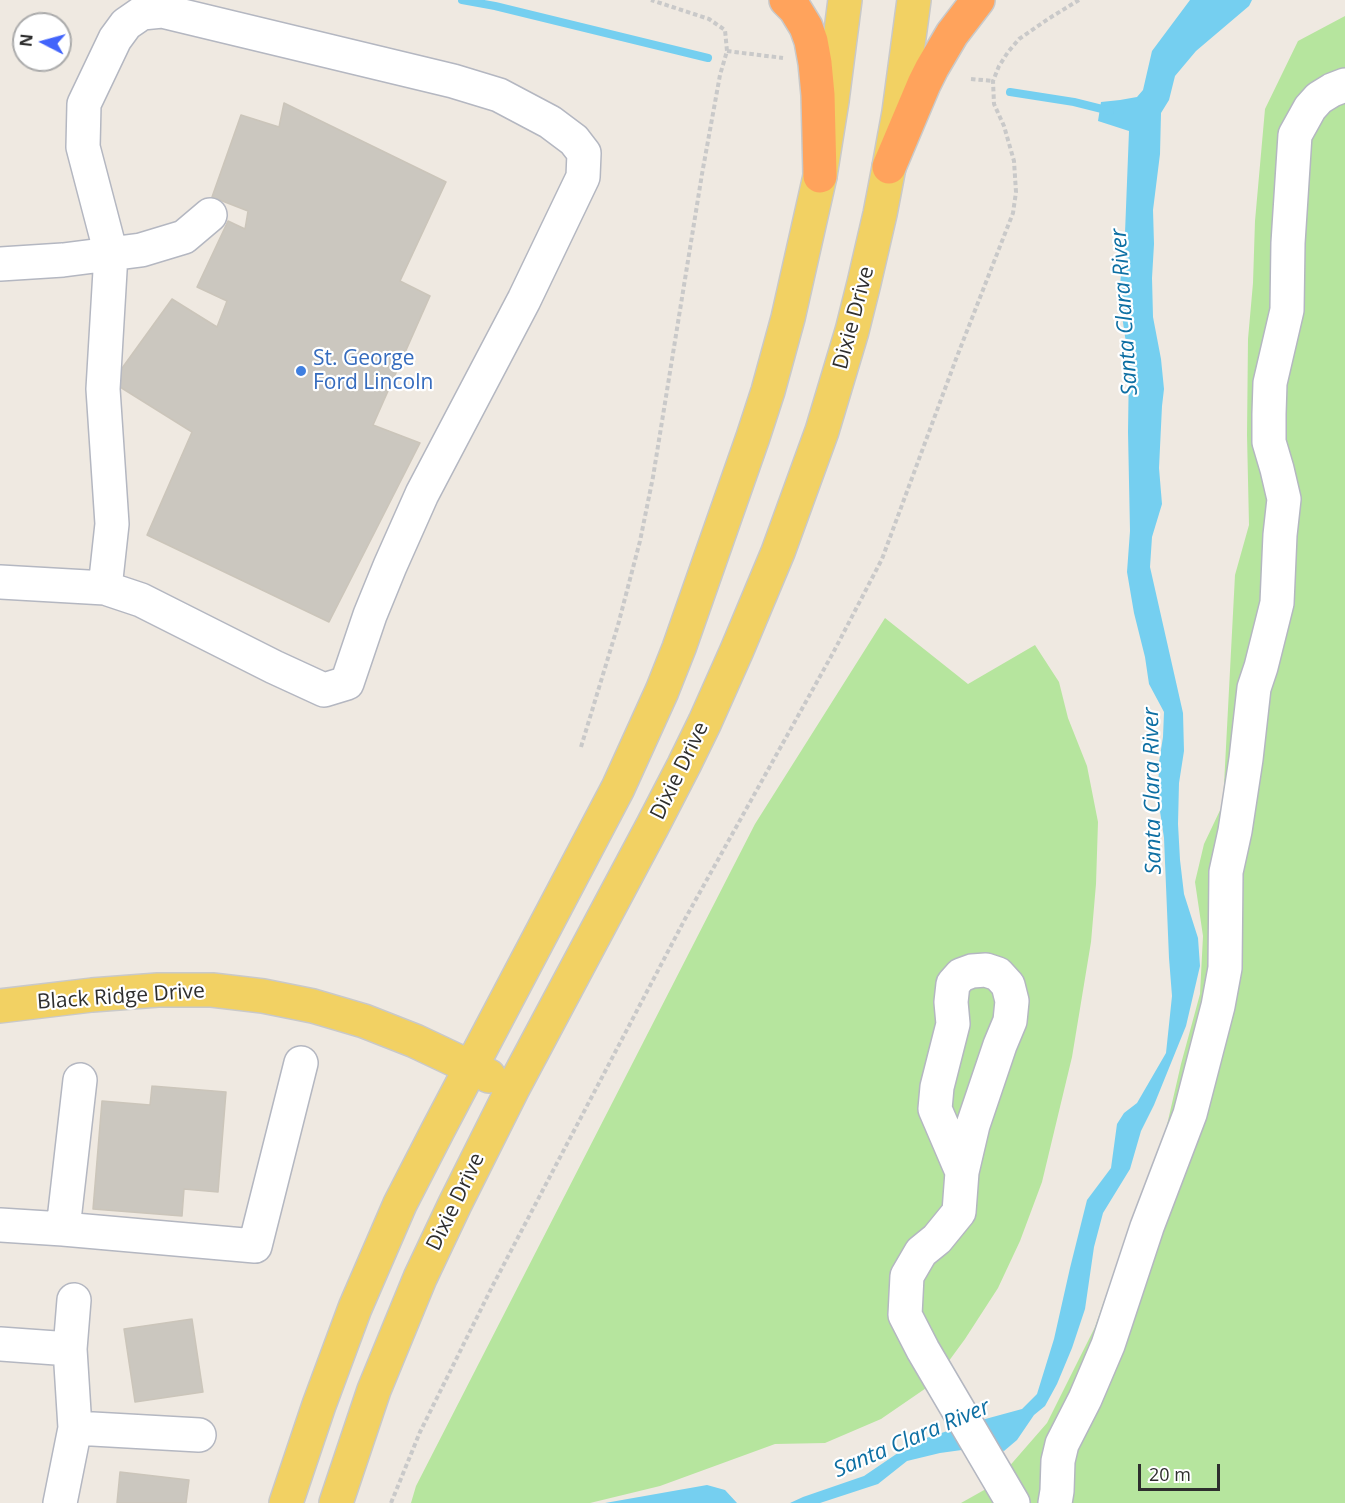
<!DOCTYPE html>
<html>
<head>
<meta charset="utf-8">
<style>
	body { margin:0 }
	#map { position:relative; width:1345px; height:1503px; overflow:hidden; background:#efe9e1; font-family:"Open Sans",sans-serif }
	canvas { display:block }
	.north { position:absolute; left:12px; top:12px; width:60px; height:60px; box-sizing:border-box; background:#fff; border:2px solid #ababab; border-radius:50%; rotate:276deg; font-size:16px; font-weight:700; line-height:24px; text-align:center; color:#2e2e2e }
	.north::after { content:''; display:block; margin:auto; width:21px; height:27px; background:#4264fb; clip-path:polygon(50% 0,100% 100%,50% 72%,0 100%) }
	.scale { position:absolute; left:1138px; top:1464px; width:82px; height:27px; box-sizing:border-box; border:3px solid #2e2e2e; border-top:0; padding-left:8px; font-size:18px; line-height:21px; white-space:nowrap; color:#2e2e2e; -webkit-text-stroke:4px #fff; paint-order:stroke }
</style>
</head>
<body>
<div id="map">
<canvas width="1345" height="1503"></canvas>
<div class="north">N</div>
<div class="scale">20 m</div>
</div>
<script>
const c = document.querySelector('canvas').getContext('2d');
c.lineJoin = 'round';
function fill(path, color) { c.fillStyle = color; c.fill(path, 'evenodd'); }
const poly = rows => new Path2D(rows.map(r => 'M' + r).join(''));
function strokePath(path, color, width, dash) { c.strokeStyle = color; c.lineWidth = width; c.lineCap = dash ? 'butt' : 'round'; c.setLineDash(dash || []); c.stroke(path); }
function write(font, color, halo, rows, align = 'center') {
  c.font = font + ' "Open Sans",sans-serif'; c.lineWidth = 4.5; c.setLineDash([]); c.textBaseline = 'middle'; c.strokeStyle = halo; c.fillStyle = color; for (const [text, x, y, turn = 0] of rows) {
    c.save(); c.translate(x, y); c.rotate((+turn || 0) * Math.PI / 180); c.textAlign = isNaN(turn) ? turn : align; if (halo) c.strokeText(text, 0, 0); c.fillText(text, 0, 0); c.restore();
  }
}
fill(poly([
	[1345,16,1345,1503,961,1503,993,1485,1047,1423,1095,1327,1124,1243,1164,1138,1181,1064,1200,994,1203,936,1195,882,1204,844,1223,804,1235,575,1249,525,1247,435,1248,339,1253,283,1255,221,1265,109,1298,41],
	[885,618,968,684,1035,645,1059,682,1068,718,1087,766,1098,822,1096,884,1091,942,1072,1057,1042,1182,1020,1241,998,1288,965,1339,932,1384,881,1419,825,1443,775,1444,660,1486,590,1503,411,1503,416,1486,755,824]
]), '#b6e59e');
fill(poly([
	[1190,0,1252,0,1249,6,1196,51,1175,76,1169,100,1161,113,1160,154,1153,210,1154,244,1152,278,1153,317,1161,359,1164,389,1162,406,1159,468,1162,504,1152,537,1150,567,1183,713,1184,751,1179,783,1178,824,1180,860,1184,894,1198,938,1200,966,1186,1026,1154,1105,1141,1131,1130,1169,1103,1213,1094,1247,1085,1309,1072,1348,1057,1384,1045,1406,1034,1415,1017,1440,1004,1451,986,1444,969,1449,940,1453,907,1461,878,1484,820,1503,790,1503,803,1497,864,1476,914,1442,978,1421,1022,1409,1037,1394,1054,1339,1070,1268,1087,1200,1111,1168,1117,1124,1124,1113,1137,1103,1166,1053,1172,996,1169,958,1164,838,1158,798,1159,762,1163,737,1164,712,1149,684,1145,657,1134,613,1127,572,1130,531,1128,432,1129,364,1119,295,1125,233,1129,131,1098,121,1101,102,1120,100,1137,97,1143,90,1152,51],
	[707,1485,725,1490,737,1503,605,1503]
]), '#75cff0');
strokePath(poly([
	[462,0,495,6,708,58],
	[1010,92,1074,102,1110,111]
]), '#75cff0', 8);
const building = poly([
	[284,103,446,182,400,281,430,296,373,425,420,443,329,622,147,535,192,432,112,382,172,299,217,327,227,301,197,287,228,221,245,229,248,211,212,197,241,115,279,127,284,103],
	[152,1086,226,1092,218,1192,184,1189,182,1216,93,1209,102,1101,150,1105,152,1086],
	[192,1319,203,1392,135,1402,124,1329,192,1319],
	[120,1472,189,1480,186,1503,117,1503,120,1472]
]);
fill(building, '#cbc7bf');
strokePath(building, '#cbc5ba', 1.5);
const minor = poly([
	[0,264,63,260,141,250,184,237,210,215],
	[0,582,105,588,141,600,274,667,324,690,347,683,370,615,390,566,422,494,524,300,583,177,584,153,574,140,550,122,499,95,453,81,162,11,142,13,126,24,115,39,84,104,83,147,111,254,103,389,112,524,105,588],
	[962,1172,935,1109,937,1087,953,1024,951,1002,953,984,961,975,972,971,986,970,998,974,1008,985,1012,1001,1010,1021,1000,1045,973,1125,962,1172,959,1212,937,1239,921,1252,907,1276,905,1315,923,1350,1013,1503],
	[0,1225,63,1229,255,1246,301,1063],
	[63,1229,80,1080],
	[0,1344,70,1349],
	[75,1428,199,1435],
	[60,1503,75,1428,70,1349,74,1300],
	[1055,1503,1057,1491,1058,1461,1062,1444,1085,1399,1108,1345,1147,1227,1190,1114,1218,1006,1225,968,1226,872,1235,831,1246,759,1254,688,1261,667,1277,603,1280,535,1284,499,1277,469,1269,442,1269,414,1270,383,1287,310,1288,243,1295,135,1310,108,1319,98,1332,90,1345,85]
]);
const major = poly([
	[0,1006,92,995,158,990,212,990,263,996,313,1006,364,1021,415,1041,489,1076],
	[286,1503,319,1405,355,1308,400,1204,438,1130,618,788,662,691,679,648,753,437,768,391,788,318,820,176,832,101,845,0],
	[336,1503,374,1390,420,1278,455,1204,513,1088,653,825,684,765,705,722,737,650,778,552,822,431,852,331,864,283,880,214,889,167,899,112,914,0]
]);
const highway = poly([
	[786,0,795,9,806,27,811,41,815,63,818,95,820,176],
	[889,167,924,84,932,68,952,34,978,0]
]);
strokePath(minor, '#b4b7c1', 36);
strokePath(major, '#c9c9c9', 36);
strokePath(highway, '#c9c9c9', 36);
strokePath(poly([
	[727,51,783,58],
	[971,79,993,81],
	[581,747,618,625,640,541,653,477,702,174,720,75,727,51,725,30,709,19,651,0],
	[391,1503,420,1432,492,1287,685,919,833,653,882,559,956,359,1013,213,1016,192,1014,161,1004,126,994,104,993,81,999,66,1008,52,1019,39,1048,19,1079,0]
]), '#c9c9c9', 4, [4.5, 3]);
strokePath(minor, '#fff', 33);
strokePath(major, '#f2d163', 33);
strokePath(highway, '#ffa35c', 33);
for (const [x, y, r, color] of [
	[301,371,6,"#3f7fe0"]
]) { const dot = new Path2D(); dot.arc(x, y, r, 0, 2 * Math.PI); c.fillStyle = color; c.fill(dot); strokePath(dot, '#fff', 2); }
write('21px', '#2e2e2e', '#fff', [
	["Dixie Drive",854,318,-75],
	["Dixie Drive",680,771,-64],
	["Black Ridge Drive",121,997,-4],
	["Dixie Drive",456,1202,-64]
]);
write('21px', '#366cbe', '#fff', [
	["St. George",313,359],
	["Ford Lincoln",313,383]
], 'left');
write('italic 22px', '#0d6fa3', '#fff', [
	["Santa Clara River",1125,312,-94],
	["Santa Clara River",1153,791,-91],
	["Santa Clara River",912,1439,-23]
]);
</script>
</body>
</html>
